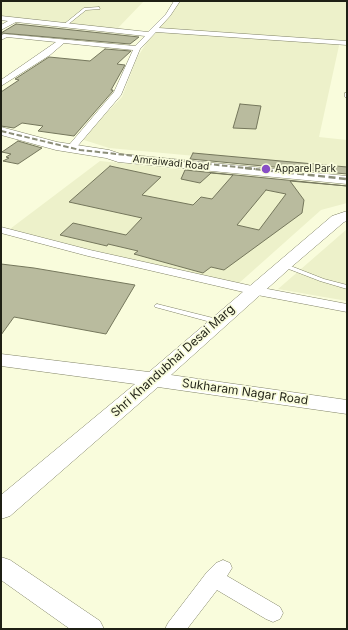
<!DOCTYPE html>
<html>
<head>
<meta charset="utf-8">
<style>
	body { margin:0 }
	#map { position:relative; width:348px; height:630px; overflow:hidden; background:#f9fcdc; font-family:Inter,sans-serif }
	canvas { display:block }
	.frame { position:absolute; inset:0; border:2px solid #1f2015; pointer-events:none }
</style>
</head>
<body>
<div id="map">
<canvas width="348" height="630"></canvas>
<div class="frame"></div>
</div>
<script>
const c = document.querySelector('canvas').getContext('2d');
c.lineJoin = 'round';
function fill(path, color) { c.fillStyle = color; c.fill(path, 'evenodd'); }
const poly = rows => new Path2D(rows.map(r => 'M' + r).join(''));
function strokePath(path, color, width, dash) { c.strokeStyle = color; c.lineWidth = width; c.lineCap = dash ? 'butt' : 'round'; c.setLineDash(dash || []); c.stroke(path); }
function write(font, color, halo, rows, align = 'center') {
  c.font = font + ' Inter,sans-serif'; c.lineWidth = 3.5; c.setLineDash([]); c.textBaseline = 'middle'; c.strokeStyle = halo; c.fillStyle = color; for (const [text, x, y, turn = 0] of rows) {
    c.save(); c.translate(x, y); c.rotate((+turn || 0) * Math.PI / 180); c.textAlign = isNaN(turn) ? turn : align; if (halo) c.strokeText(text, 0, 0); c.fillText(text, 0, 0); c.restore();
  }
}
fill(poly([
	[1,1,144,1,117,29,1,17],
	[180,1,347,1,347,41,340,41,319,137,347,140,347,170,109,148,81,139,122,97,137,58,147,42,155,34],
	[100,161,347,187,347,203,321,210,238,284,88,249,10,229],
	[347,229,347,301,278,289]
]), '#edf1ca');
const building = poly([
	[16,24,139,37,130,44,1,33,16,24],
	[105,49,131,51,117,64,125,65,111,90,113,90,113,91,74,136,38,131,43,126,22,123,14,128,1,126,1,92,19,80,15,79,49,57,90,61,105,49],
	[240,104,261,106,256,129,233,128,240,104],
	[18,141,42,148,18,164,3,161,9,158,6,157,11,154,2,152,18,141],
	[193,153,347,167,347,174,190,159,193,153],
	[110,166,161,177,142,195,193,205,201,197,212,199,233,175,211,173,200,183,181,179,185,170,347,186,290,181,304,200,302,213,224,270,211,267,203,273,134,254,138,251,108,244,107,246,60,235,73,223,126,235,142,218,69,202,110,166],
	[266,190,286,194,259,230,237,225,266,190],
	[1,264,34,268,135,285,106,334,14,317,1,335,1,264]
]);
fill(building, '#b9bb9e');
strokePath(building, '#75775c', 1);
const service = poly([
	[99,7,100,9,86,10,66,26,63,25,84,8,99,7],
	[345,93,347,93,347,98,345,97,345,93],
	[283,263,324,279,347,285,347,289,320,281,281,266,280,265,283,263],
	[157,304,221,320,222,322,218,324,155,307,154,306,155,305,157,304]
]);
const minor = poly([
	[174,1,180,1,170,16,159,28,347,41,347,45,156,32,140,49,121,95,75,149,72,150,69,149,67,147,69,145,114,92,133,50,64,43,50,55,1,86,1,80,56,42,7,37,1,40,1,35,4,34,135,46,145,36,16,22,1,30,1,25,8,21,1,20,1,16,148,32,166,14,174,1],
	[1,227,90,250,252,286,347,304,347,312,252,294,88,256,1,233,1,227],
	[223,560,230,563,232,568,227,576,280,607,283,613,280,619,273,622,266,619,217,590,187,629,165,629,168,623,207,572,216,563,223,560]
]);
const tertiary = poly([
	[1,557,10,560,100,621,104,629,70,629,1,580,1,557]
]);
const secondary = poly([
	[1,127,57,142,109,150,121,154,347,176,347,184,118,162,106,158,56,150,1,135,1,127],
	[347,211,347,221,344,222,289,269,171,375,347,400,347,414,158,387,10,516,1,519,1,495,135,384,1,366,1,354,149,372,332,216,347,211]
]);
strokePath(service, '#818367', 1);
strokePath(minor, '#818367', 1);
strokePath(tertiary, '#818367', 1);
strokePath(secondary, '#818367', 1);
fill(service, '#fff');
fill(minor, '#fff');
fill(tertiary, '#fff');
fill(secondary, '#fff');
strokePath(poly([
	[1,131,80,150,255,169]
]), '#8c8e78', 2, [5.5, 2.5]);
strokePath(poly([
	[245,168,347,179]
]), '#8c8e78', 2.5, [7, 3.5]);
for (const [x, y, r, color] of [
	[266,169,5,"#884ec5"]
]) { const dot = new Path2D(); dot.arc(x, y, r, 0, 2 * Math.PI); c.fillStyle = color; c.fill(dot); strokePath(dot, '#f9fcdc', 1.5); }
write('10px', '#1f2015', '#f9fcdc', [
	["Amraiwadi Road",171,163,6]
]);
write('10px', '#1f2015', '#f9fcdc', [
	["Apparel Park",275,169]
], 'left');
write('12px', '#1f2015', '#f9fcdc', [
	["Shri Khandubhai Desai Marg",173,361,-42],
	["Sukharam Nagar Road",245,392,8]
]);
</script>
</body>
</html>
